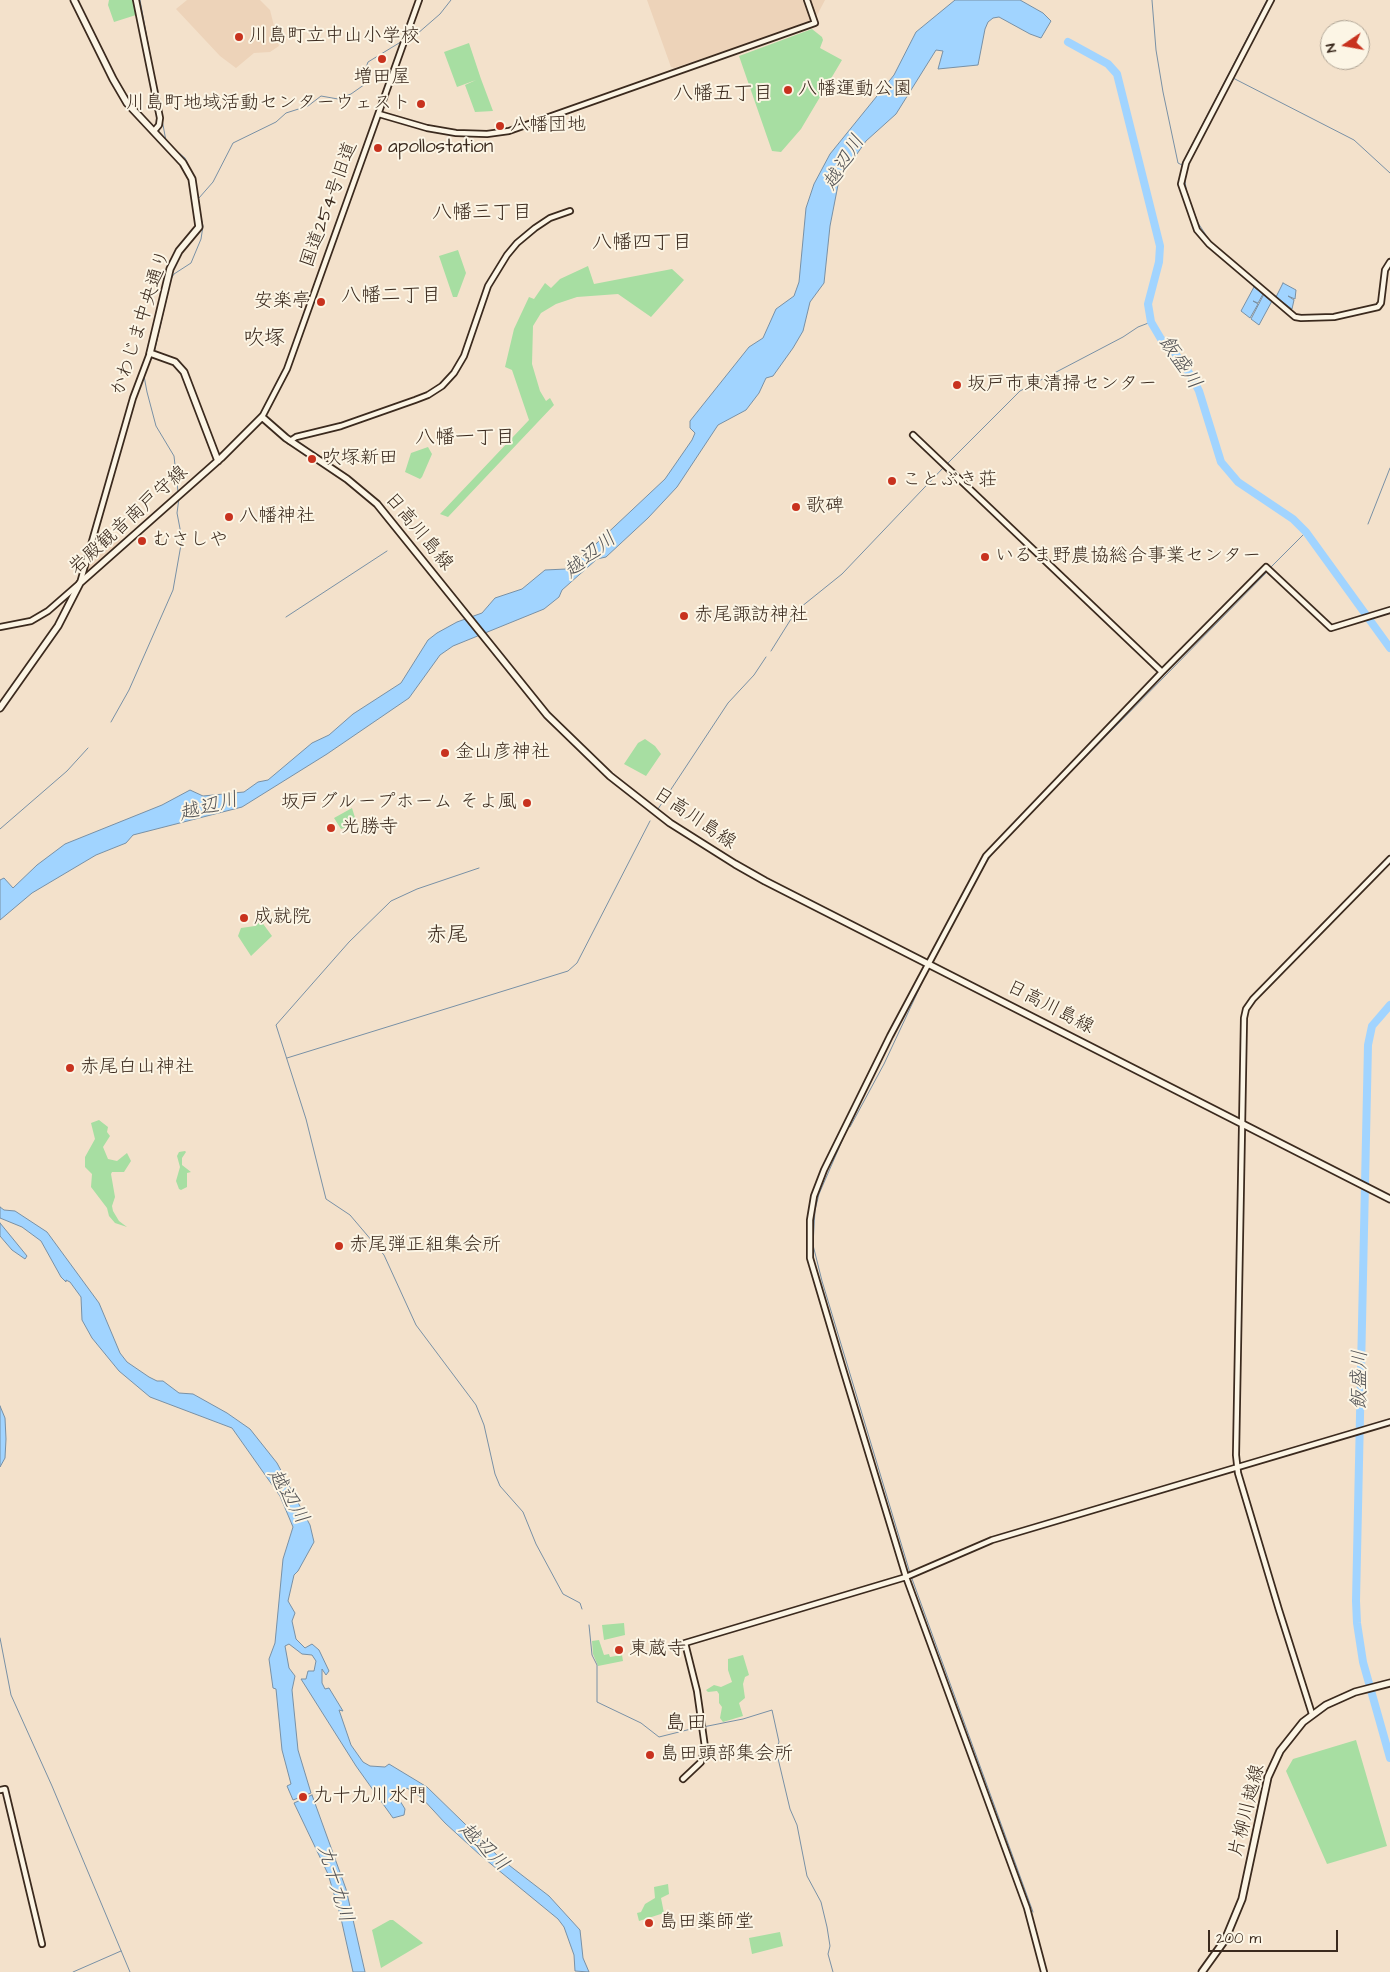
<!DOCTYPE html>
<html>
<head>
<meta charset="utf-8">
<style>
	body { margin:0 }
	#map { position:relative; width:1390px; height:1972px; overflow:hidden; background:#f3e1cb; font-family:"Architects Daughter",sans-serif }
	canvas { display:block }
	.north { position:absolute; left:1320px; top:20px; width:50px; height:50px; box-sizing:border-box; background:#fcf5e5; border:1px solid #afa495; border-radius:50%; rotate:258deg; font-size:14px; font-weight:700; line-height:20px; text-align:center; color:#3b2a1e }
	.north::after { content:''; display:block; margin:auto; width:18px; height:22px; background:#c8321e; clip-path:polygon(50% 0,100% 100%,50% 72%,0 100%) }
	.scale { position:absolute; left:1208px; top:1930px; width:130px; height:22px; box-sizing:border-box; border:2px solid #3b2a1e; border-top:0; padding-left:6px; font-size:15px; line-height:18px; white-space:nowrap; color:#3b2a1e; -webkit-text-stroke:4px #fcf5e5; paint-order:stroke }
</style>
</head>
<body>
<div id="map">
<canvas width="1390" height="1972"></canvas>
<div class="north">N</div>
<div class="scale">200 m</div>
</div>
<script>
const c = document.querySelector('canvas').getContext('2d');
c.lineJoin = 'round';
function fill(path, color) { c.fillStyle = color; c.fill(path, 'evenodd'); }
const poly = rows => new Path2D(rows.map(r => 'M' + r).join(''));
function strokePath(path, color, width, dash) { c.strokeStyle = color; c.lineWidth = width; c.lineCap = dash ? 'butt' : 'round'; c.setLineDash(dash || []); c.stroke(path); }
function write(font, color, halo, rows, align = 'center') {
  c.font = font + ' "Architects Daughter","Klee One",sans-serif'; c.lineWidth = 4; c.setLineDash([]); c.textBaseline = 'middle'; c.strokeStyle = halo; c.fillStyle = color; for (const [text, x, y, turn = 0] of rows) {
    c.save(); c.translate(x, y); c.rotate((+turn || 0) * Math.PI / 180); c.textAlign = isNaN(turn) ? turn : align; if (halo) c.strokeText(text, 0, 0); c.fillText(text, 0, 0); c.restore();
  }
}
fill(poly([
	[187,0,260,0,270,10,279,46,270,52,254,53,236,68,220,56,176,9],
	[647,0,825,0,814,21,674,68,671,67],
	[96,537,123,540,89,570,87,567]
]), '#edd3b9');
fill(poly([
	[109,0,133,0,136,15,114,22,108,5],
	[812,29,822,37,823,40,820,48,842,60,801,129,781,152,772,151,739,56],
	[469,43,481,79,493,111,475,112,465,85,476,80,457,87,444,52],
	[458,250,466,273,457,297,453,297,439,256],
	[588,266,594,284,672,269,684,280,651,317,618,294,577,297,556,304,541,313,533,326,532,364,540,391,546,401,550,398,554,405,448,517,440,514,529,420,512,370,505,367,514,329,529,297,534,299,545,283,551,288,560,279],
	[428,447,432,454,422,477,420,479,405,472,411,453],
	[645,739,655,746,661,754,646,776,624,764,638,743],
	[352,808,357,824,341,829,334,818],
	[261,921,272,936,251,956,238,936,241,928,255,926],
	[99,1120,108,1127,107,1132,110,1136,103,1147,108,1159,117,1161,127,1153,131,1161,124,1172,112,1172,111,1174,115,1197,112,1206,113,1211,119,1221,127,1227,115,1223,109,1216,107,1208,91,1187,92,1174,85,1167,85,1157,95,1139,91,1123],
	[185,1151,186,1152,182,1158,182,1165,191,1172,187,1173,187,1187,181,1190,179,1189,176,1181,180,1167,177,1156,179,1152],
	[624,1623,625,1635,604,1640,602,1625],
	[599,1640,604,1655,609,1654,610,1657,622,1655,623,1661,598,1666,593,1654,592,1641],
	[743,1655,749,1675,745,1677,743,1684,745,1698,739,1703,743,1716,723,1722,720,1718,722,1707,719,1703,719,1694,717,1691,708,1692,706,1690,714,1685,721,1687,732,1682,728,1670,728,1659],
	[1356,1740,1387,1846,1327,1864,1286,1771,1293,1759],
	[668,1884,669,1894,661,1898,664,1913,639,1921,637,1913,641,1912,645,1904,655,1898,654,1887],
	[390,1920,393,1920,423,1943,381,1968,372,1930],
	[780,1932,783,1946,752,1954,749,1938]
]), '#a7dea2');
const water = poly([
	[955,0,1020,0,1043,13,1051,21,1041,38,1030,34,999,17,993,18,988,22,985,29,978,65,938,69,943,51,936,50,896,114,866,141,845,171,838,185,830,226,824,283,810,302,803,331,793,348,773,376,766,378,759,393,746,410,718,425,677,487,648,518,606,557,597,559,562,590,559,597,544,609,453,646,440,655,409,698,327,754,242,807,133,835,126,843,96,855,32,893,0,920,0,880,4,878,13,888,37,865,65,844,162,805,190,790,203,796,244,792,258,782,268,780,312,743,329,735,353,714,401,683,428,640,437,633,457,622,482,613,495,598,522,589,545,570,566,569,582,557,665,479,692,440,695,433,690,428,690,421,749,347,763,338,776,309,794,296,799,282,806,208,814,184,830,154,894,75,916,32,955,0],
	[1283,283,1296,290,1295,299,1288,296,1294,300,1292,309,1276,297,1283,283],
	[1254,287,1263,294,1258,303,1253,301,1258,304,1250,318,1241,311,1254,287],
	[1264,294,1272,301,1259,325,1251,319,1264,294],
	[0,1207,4,1210,15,1211,47,1232,99,1303,120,1353,127,1362,149,1377,157,1381,163,1381,179,1393,193,1394,227,1413,250,1429,277,1463,310,1525,314,1542,298,1571,294,1575,288,1601,295,1613,292,1621,296,1639,305,1648,312,1644,319,1650,329,1671,326,1675,322,1669,322,1683,325,1689,329,1688,343,1711,339,1710,351,1745,363,1762,370,1766,385,1767,389,1764,427,1787,501,1859,549,1896,580,1930,583,1958,589,1972,575,1971,574,1955,564,1927,558,1919,480,1855,445,1823,421,1797,407,1788,397,1796,405,1809,404,1815,393,1818,356,1766,301,1679,306,1679,308,1671,314,1671,316,1661,312,1655,302,1654,289,1644,285,1646,289,1668,295,1676,292,1690,298,1750,311,1793,293,1800,287,1786,291,1784,282,1750,276,1689,273,1688,269,1659,275,1643,283,1559,293,1527,280,1496,232,1428,150,1397,119,1371,92,1338,82,1320,81,1297,70,1282,66,1280,66,1282,61,1277,41,1241,22,1227,0,1218,0,1207],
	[0,1223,27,1256,25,1259,12,1250,0,1236,0,1223],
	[0,1406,5,1418,6,1439,5,1458,0,1467,0,1406],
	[312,1795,346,1889,365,1972,353,1972,340,1914,328,1874,294,1803,312,1795]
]);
fill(water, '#a1d4ff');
strokePath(water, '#7890a5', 1);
strokePath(poly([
	[140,0,166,141],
	[1152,0,1156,50,1163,92,1178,163,1184,166],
	[407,39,417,34,440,14,451,0],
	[1233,78,1354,140,1390,173],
	[172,147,185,158,193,175],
	[1182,164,1267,0],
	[1187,167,1185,181,1187,195,1198,223,1210,241],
	[195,179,199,207],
	[199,198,213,182,233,143,276,122,286,113,308,106,321,96,338,99,351,94,368,82,364,73,368,62,404,40],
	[154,353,171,279,174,274,191,263,201,239,203,226,200,214],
	[152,356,144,376,147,392,156,426,174,456,178,492],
	[947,464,1020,391,1123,337,1138,327,1151,322],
	[1368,524,1390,468],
	[1270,568,1306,532],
	[286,617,387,551],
	[771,651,796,611,842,574,944,467],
	[111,722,129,690,173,590,182,539,177,513,179,498],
	[658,809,728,703,754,675,766,657],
	[0,829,67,771,88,748],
	[1012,832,1268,571],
	[983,867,995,850],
	[479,868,417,889,391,901,349,942,276,1025,306,1119,326,1199,350,1215,384,1255,416,1325,476,1405,484,1425,495,1474,500,1486,523,1512,536,1544,563,1594,580,1603,582,1609],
	[935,958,956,916],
	[287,1058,568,971,577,963,650,821],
	[850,1127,884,1064,928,970],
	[845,1134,819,1194,815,1210,813,1245,822,1281,910,1573],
	[911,1576,1033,1912],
	[589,1625,592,1655,597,1665,597,1702,641,1723,659,1737,699,1727],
	[0,1638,11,1695,52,1786,130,1972],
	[703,1727,743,1719,772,1710,779,1742,776,1750,790,1809,797,1825,807,1876,821,1902,827,1927,830,1946,828,1954,833,1972],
	[73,1972,121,1951]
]), '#7890a5', 1);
strokePath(poly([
	[1068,42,1108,64,1117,74,1160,246,1159,262,1148,304,1151,322,1161,339,1172,349,1192,377,1199,391,1221,462,1238,482,1293,519,1306,532,1390,648],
	[1390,1005,1372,1026,1368,1045,1356,1601,1357,1623,1363,1662,1390,1758]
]), '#a1d4ff', 8);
const minor = poly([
	[136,0,160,118,159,125,154,131],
	[1271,0,1186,163,1181,184,1197,230,1209,244,1295,317,1301,318,1334,317,1378,307,1381,303,1385,270,1390,262],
	[379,114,427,128,456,133,487,134,509,131,815,23,807,0],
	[262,417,287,369,419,0],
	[913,435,1162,672],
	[290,441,296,437,341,426,415,400,428,395,442,386,454,373,464,356,488,286,507,255,517,243,535,228,550,218,570,211],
	[0,627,31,621,48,611,80,583,133,398,150,353],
	[1312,1714,1279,1610,1238,1473,1236,1455,1244,1018,1246,1009,1253,999,1390,859],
	[683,1779,701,1762,705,1747,697,1691,685,1643,906,1577,992,1540,1390,1422],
	[0,1790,5,1789,42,1944],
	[1044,1972,1027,1908,906,1577,842,1366,810,1258,810,1220,814,1196,824,1170,890,1036,986,856,1162,672,1266,567,1331,628,1390,610]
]);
const major = poly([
	[74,0,113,79,127,103,183,163,192,179,199,227,179,251,170,269,150,353,175,362,184,372,218,461],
	[0,708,58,626,80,583,221,458,262,417,286,438,347,479,377,504,547,715,610,776,670,823,735,864,765,881,1390,1199],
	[1202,1972,1225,1940,1242,1899,1268,1777,1280,1751,1303,1722,1326,1705,1355,1692,1390,1683]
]);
strokePath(minor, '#3b2a1e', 8);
strokePath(major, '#3b2a1e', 9);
strokePath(minor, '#fcf5e5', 4.5);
strokePath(major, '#fcf5e5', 5.5);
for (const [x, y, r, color] of [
	[239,37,5,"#c8321e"],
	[382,59,5,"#c8321e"],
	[788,90,5,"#c8321e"],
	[421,104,5,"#c8321e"],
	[500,126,5,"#c8321e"],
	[378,148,5,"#c8321e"],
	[321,302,5,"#c8321e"],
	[957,385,5,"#c8321e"],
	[312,459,5,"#c8321e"],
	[892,481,5,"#c8321e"],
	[796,507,5,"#c8321e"],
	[229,517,5,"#c8321e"],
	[142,541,5,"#c8321e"],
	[985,557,5,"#c8321e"],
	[684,616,5,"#c8321e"],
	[445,753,5,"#c8321e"],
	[527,803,5,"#c8321e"],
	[331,828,5,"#c8321e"],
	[244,918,5,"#c8321e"],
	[70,1068,5,"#c8321e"],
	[339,1246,5,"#c8321e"],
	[619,1650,5,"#c8321e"],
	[650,1755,5,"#c8321e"],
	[303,1797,5,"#c8321e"],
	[649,1923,5,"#c8321e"]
]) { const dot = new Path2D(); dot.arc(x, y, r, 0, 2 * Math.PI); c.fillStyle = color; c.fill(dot); strokePath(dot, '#fcf5e5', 2); }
write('19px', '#3b2a1e', '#fcf5e5', [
	["川島町立中山小学校",249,37],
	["増田屋",382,78,"center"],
	["八幡運動公園",798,90],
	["川島町地域活動センターウェスト",411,104,"right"],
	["八幡団地",510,126],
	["apollostation",388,148],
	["安楽亭",311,302,"right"],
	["坂戸市東清掃センター",967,385],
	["吹塚新田",322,459],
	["ことぶき荘",902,481],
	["歌碑",806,507],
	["八幡神社",239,517],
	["むさしや",152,541],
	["いるま野農協総合事業センター",995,557],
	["赤尾諏訪神社",694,616],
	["金山彦神社",455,753],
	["坂戸グループホーム そよ風",517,803,"right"],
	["光勝寺",341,828],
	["成就院",254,918],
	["赤尾白山神社",80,1068],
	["赤尾弾正組集会所",349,1246],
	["東蔵寺",629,1650],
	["島田頭部集会所",660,1755],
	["九十九川水門",313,1797],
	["島田薬師堂",659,1923]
], 'left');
write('19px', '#3b2a1e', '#fcf5e5', [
	["国道254号旧道",330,205,-70],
	["かわじま中央通り",142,323,-72],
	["岩殿観音南戸守線",129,521,-42],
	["日高川島線",418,532,50],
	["日高川島線",694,819,34],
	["日高川島線",1050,1008,27],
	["片柳川越線",1248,1811,-76]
]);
write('20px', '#3b2a1e', '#fcf5e5', [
	["八幡五丁目",723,95],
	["八幡三丁目",482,214],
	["八幡四丁目",642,244],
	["八幡二丁目",391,297],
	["八幡一丁目",465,439]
]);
write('italic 20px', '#545456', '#fcf5e5', [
	["越辺川",845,163,-58],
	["飯盛川",1179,363,56],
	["越辺川",591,556,-39],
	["越辺川",209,808,-15],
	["飯盛川",1361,1380,-89],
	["越辺川",287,1497,59],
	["越辺川",483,1848,44],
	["九十九川",334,1884,73]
]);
write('21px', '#3b2a1e', '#fcf5e5', [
	["吹塚",264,340],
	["赤尾",447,937],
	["島田",686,1725]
]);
</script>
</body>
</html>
